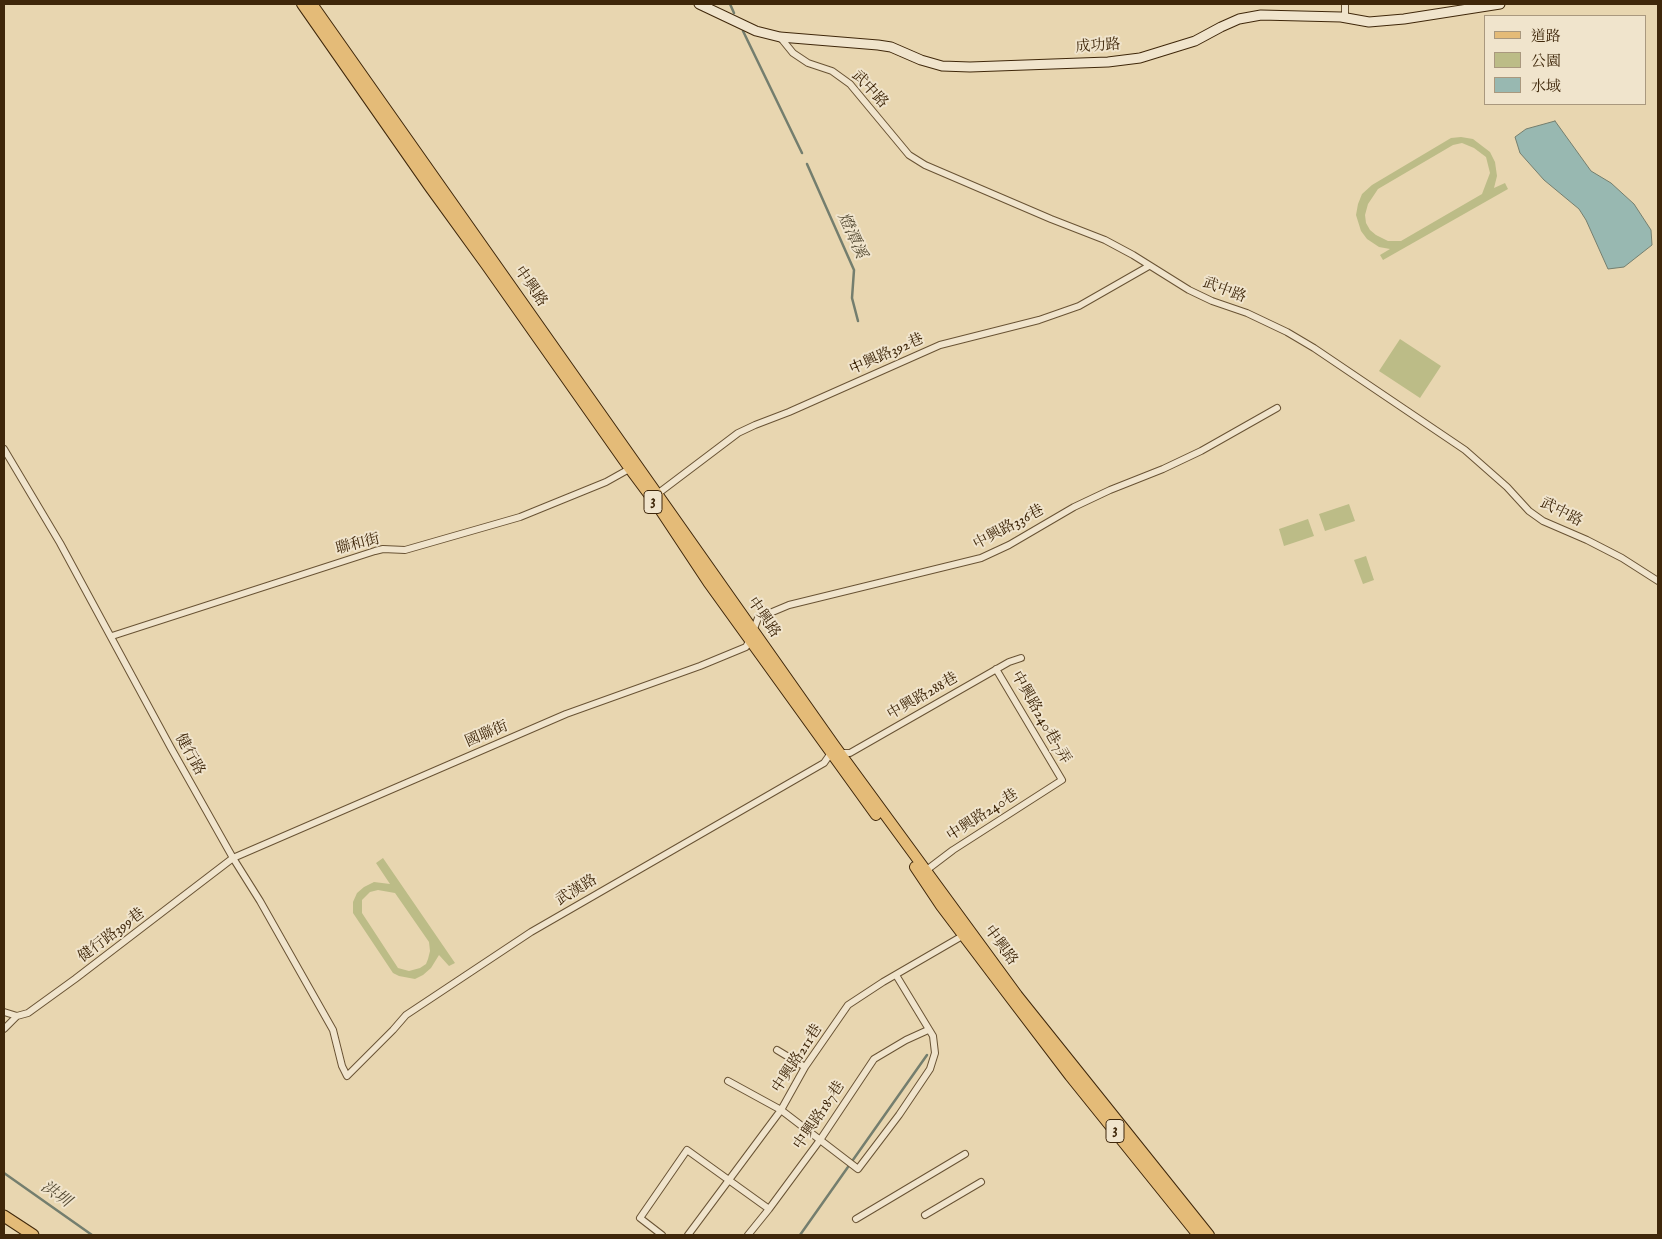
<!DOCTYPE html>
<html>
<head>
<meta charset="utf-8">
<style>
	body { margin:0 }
	#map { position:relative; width:1662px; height:1239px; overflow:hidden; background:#e8d6b0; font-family:"IM FELL English","Noto Serif TC",serif }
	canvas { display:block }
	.frame { position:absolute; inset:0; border:5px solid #3f270a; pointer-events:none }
	.legend { position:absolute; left:1484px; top:15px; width:162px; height:90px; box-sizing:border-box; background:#f0e4cc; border:1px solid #a9987e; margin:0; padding:6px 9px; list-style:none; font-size:15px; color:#3f270a }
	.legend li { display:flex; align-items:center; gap:10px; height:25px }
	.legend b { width:25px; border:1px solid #a9987e }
</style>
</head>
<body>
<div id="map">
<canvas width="1662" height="1239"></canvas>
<div class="frame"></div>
<ul class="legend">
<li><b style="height:6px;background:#e4bb78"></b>道路</li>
<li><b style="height:14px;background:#bcbc87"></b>公園</li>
<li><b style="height:14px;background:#98b8b1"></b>水域</li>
</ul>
</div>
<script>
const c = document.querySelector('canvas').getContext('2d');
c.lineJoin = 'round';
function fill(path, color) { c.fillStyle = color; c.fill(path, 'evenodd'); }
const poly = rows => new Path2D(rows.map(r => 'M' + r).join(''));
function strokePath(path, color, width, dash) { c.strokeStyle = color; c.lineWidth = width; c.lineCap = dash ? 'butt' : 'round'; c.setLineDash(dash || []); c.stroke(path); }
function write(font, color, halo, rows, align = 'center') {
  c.font = font + ' "IM FELL English","Noto Serif TC",serif'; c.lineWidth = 4; c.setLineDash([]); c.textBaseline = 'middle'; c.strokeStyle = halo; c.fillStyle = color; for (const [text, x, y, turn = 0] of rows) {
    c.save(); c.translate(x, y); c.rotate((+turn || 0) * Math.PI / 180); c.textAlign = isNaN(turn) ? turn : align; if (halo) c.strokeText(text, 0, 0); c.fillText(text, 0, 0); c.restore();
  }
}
fill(poly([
	[1461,137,1473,139,1490,152,1495,162,1497,176,1494,188,1505,183,1508,189,1383,260,1380,255,1390,249,1379,247,1367,239,1361,231,1356,215,1358,204,1362,194,1372,185,1451,138],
	[1462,143,1474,148,1486,157,1490,173,1482,194,1401,241,1388,241,1376,235,1370,230,1366,223,1365,215,1368,204,1378,189,1453,145],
	[1400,339,1441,366,1420,398,1379,371],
	[1349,504,1355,521,1325,531,1319,514],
	[1308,519,1314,536,1284,546,1279,529],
	[1366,556,1374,580,1363,584,1354,560],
	[383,858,455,963,449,966,439,955,431,968,423,975,415,979,399,976,393,973,353,913,353,902,357,893,364,887,374,882,390,884,376,863],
	[378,890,395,893,429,942,430,951,428,959,426,964,420,968,409,971,398,968,362,913,362,900,370,892]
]), '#bcbc87');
const water = poly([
	[1555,121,1591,171,1611,183,1634,204,1651,230,1652,245,1624,267,1608,269,1586,220,1579,209,1544,180,1520,153,1515,137,1526,129,1555,121]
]);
fill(water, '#98b8b1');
strokePath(water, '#747e6e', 1);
strokePath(poly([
	[730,4,734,13],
	[743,31,802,153],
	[807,164,854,270,852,298,858,321],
	[4,1173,92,1235],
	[800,1235,927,1055]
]), '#747e6e', 2.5);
const street = poly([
	[1345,4,1345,18],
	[780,37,793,53,808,63,832,71,850,84,909,155,925,165,1051,219,1105,240,1133,255,1189,290,1212,301,1247,313,1287,332,1314,348,1465,450,1507,487,1529,511,1543,521,1587,540,1622,558,1658,581],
	[4,449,60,543,171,748,233,858,260,901,333,1030,342,1066,347,1076,393,1030,406,1015,531,932,824,763,831,753,850,753,1009,662,1021,658],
	[656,495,738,433,755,425,789,412,940,345,1039,320,1079,306,1149,266],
	[112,636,375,551,383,549,405,550,520,517,606,482,631,468],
	[924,872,953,850,1062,780,996,669],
	[4,1012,17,1016],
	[4,1029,17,1016,28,1013,75,979,233,858,566,714,700,666,746,647,750,639,758,618,789,605,981,558,1009,545,1074,507,1110,490,1163,469,1201,451,1277,408],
	[777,1050,805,1067],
	[728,1081,781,1110,858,1169,899,1115,930,1069,935,1053,933,1036,896,975],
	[925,1215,981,1182],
	[856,1219,965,1154],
	[662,1235,640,1218,687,1150,769,1209],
	[688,1235,781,1110,805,1067,848,1005,883,982,964,935],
	[748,1235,769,1209,820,1140,874,1059,906,1040,928,1030]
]);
const secondary = poly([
	[699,4,756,31,780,37,878,45,891,47,921,60,942,66,970,67,1108,62,1140,58,1195,41,1221,27,1239,19,1261,15,1341,17,1369,22,1404,19,1500,4]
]);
const primary = poly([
	[302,4,429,186,487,266,630,469,659,508,708,582,876,815],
	[312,4,834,745,1017,995,1209,1235],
	[915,867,941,906,1006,992,1070,1076,1198,1235]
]);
const highway = poly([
	[4,1216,33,1235]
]);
strokePath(street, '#695334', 8);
strokePath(secondary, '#3f270a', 11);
strokePath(primary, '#3f270a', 12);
strokePath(highway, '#3f270a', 13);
strokePath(street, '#f0e4cc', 6);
strokePath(secondary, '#f0e4cc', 9);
strokePath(primary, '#e4bb78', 10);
strokePath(highway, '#e4bb78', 11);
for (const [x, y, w] of [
	[653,502,18],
	[1115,1131,18]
]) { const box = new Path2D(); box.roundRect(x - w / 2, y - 11.5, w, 23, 4); c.fillStyle = '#f0e4cc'; c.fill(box); strokePath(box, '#3f270a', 1); }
write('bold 14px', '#3f270a', null, [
	["3",653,502],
	["3",1115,1131]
]);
write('15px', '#3f270a', '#f0e4cc', [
	["成功路",1098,47,-4],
	["武中路",869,90,47],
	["中興路",530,287,55],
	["武中路",1224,291,21],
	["中興路392巷",887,355,-24],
	["武中路",1561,513,27],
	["中興路336巷",1009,528,-28],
	["聯和街",358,545,-14],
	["中興路",763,618,55],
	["中興路288巷",923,697,-30],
	["中興路240巷7弄",1040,718,60],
	["國聯街",487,735,-23],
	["健行路",189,755,61],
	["中興路240巷",983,816,-33],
	["武漢路",577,891,-31],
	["健行路399巷",112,936,-37],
	["中興路",1000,946,54],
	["中興路211巷",798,1059,-57],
	["中興路187巷",820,1116,-56]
]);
write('italic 16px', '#554b34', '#f0e4cc', [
	["燈潭溪",851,236,66],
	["洪圳",55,1195,35]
]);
</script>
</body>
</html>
